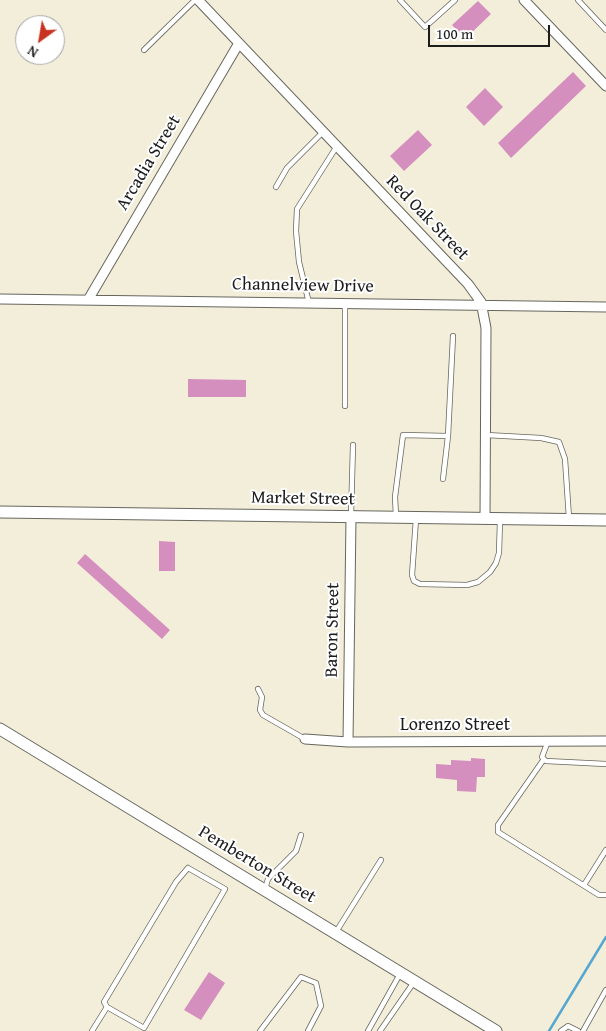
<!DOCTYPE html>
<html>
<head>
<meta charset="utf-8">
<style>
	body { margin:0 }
	#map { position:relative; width:606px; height:1031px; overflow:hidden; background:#f3eeda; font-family:"Gentium Book Plus",serif }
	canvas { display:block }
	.north { position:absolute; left:15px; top:15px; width:50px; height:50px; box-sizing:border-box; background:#fff; border:1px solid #a4a4a4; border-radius:50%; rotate:212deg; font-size:14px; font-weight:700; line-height:20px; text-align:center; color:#1c1c1c }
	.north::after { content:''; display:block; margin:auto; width:18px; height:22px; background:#c8321e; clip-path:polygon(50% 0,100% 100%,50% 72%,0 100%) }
	.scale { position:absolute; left:428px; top:25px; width:122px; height:22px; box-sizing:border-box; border:2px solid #1c1c1c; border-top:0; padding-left:6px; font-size:15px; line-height:18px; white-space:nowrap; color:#1c1c1c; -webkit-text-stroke:4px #fff; paint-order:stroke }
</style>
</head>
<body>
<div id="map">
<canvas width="606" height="1031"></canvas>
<div class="north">N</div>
<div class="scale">100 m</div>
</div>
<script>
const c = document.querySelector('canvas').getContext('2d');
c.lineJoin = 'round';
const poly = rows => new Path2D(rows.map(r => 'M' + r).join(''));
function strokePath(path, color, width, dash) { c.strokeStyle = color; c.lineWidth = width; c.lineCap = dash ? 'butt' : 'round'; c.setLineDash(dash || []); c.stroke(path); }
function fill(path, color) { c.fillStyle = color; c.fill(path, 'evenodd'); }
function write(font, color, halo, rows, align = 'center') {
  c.font = font + ' "Gentium Book Plus",serif'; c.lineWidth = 4; c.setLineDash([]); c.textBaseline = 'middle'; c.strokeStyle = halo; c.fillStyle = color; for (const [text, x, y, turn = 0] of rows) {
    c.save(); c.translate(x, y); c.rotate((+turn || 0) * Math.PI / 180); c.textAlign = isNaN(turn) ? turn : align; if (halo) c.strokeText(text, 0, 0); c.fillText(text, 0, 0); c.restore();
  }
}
strokePath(poly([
	[549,1031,606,937]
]), '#56a7d0', 2.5);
fill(poly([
	[478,1,491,14,465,39,452,25],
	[573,72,586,86,511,158,498,143],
	[485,88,503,107,484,126,466,107],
	[418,130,432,145,404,171,390,156],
	[188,379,246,380,246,397,188,397],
	[159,541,175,542,175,571,159,571],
	[85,554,170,630,162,639,77,563],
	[471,758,485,759,485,777,477,777,476,792,457,791,457,780,436,778,436,764,451,765,451,760,471,761],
	[209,972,225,983,201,1020,184,1010]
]), '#d58fbe');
const service = poly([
	[400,0,425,27,455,0],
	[578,0,606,30],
	[144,50,195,0],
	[276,187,287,168,323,132],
	[309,303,299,262,296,231,297,209,337,146],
	[345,406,345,303],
	[486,435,541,438,559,442,565,459,569,518],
	[448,436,453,336],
	[351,516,353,445],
	[396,516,395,497,403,435,448,436,443,479],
	[416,519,412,575,414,581,420,584,467,585,478,582,490,572,496,563,499,553,500,520],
	[258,689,262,697,260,710,263,715,305,739],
	[548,741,542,757,546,761,606,764],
	[544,759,498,825,498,832,599,895,606,895],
	[188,868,225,889,144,1028,107,1007,104,1002,176,882,188,868],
	[584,885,606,850],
	[265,889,268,879,296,851,301,835],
	[336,932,381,860],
	[92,1031,107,1007],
	[260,1031,301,977,316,983,321,1006,308,1031],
	[368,1031,400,974],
	[380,1031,414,982],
	[561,1031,568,1026,578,1031],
	[583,1031,606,990]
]);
const minor = poly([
	[198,0,468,284,481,302,486,328,485,519],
	[524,0,606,86],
	[0,299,606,307],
	[88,300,239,43],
	[305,739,348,742,606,741],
	[348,742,351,517]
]);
const tertiary = poly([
	[0,512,606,520],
	[0,729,496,1031]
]);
strokePath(service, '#67665e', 6);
strokePath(minor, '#67665e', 11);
strokePath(tertiary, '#67665e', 13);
strokePath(service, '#fff', 4.5);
strokePath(minor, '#fff', 9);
strokePath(tertiary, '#fff', 11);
write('18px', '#1c1c1c', '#fff', [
	["Arcadia Street",149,163,-59],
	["Red Oak Street",427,218,46],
	["Channelview Drive",303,286,1],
	["Market Street",303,499,1],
	["Baron Street",333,630,-89],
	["Lorenzo Street",455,725],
	["Pemberton Street",257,865,31]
]);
</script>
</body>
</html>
